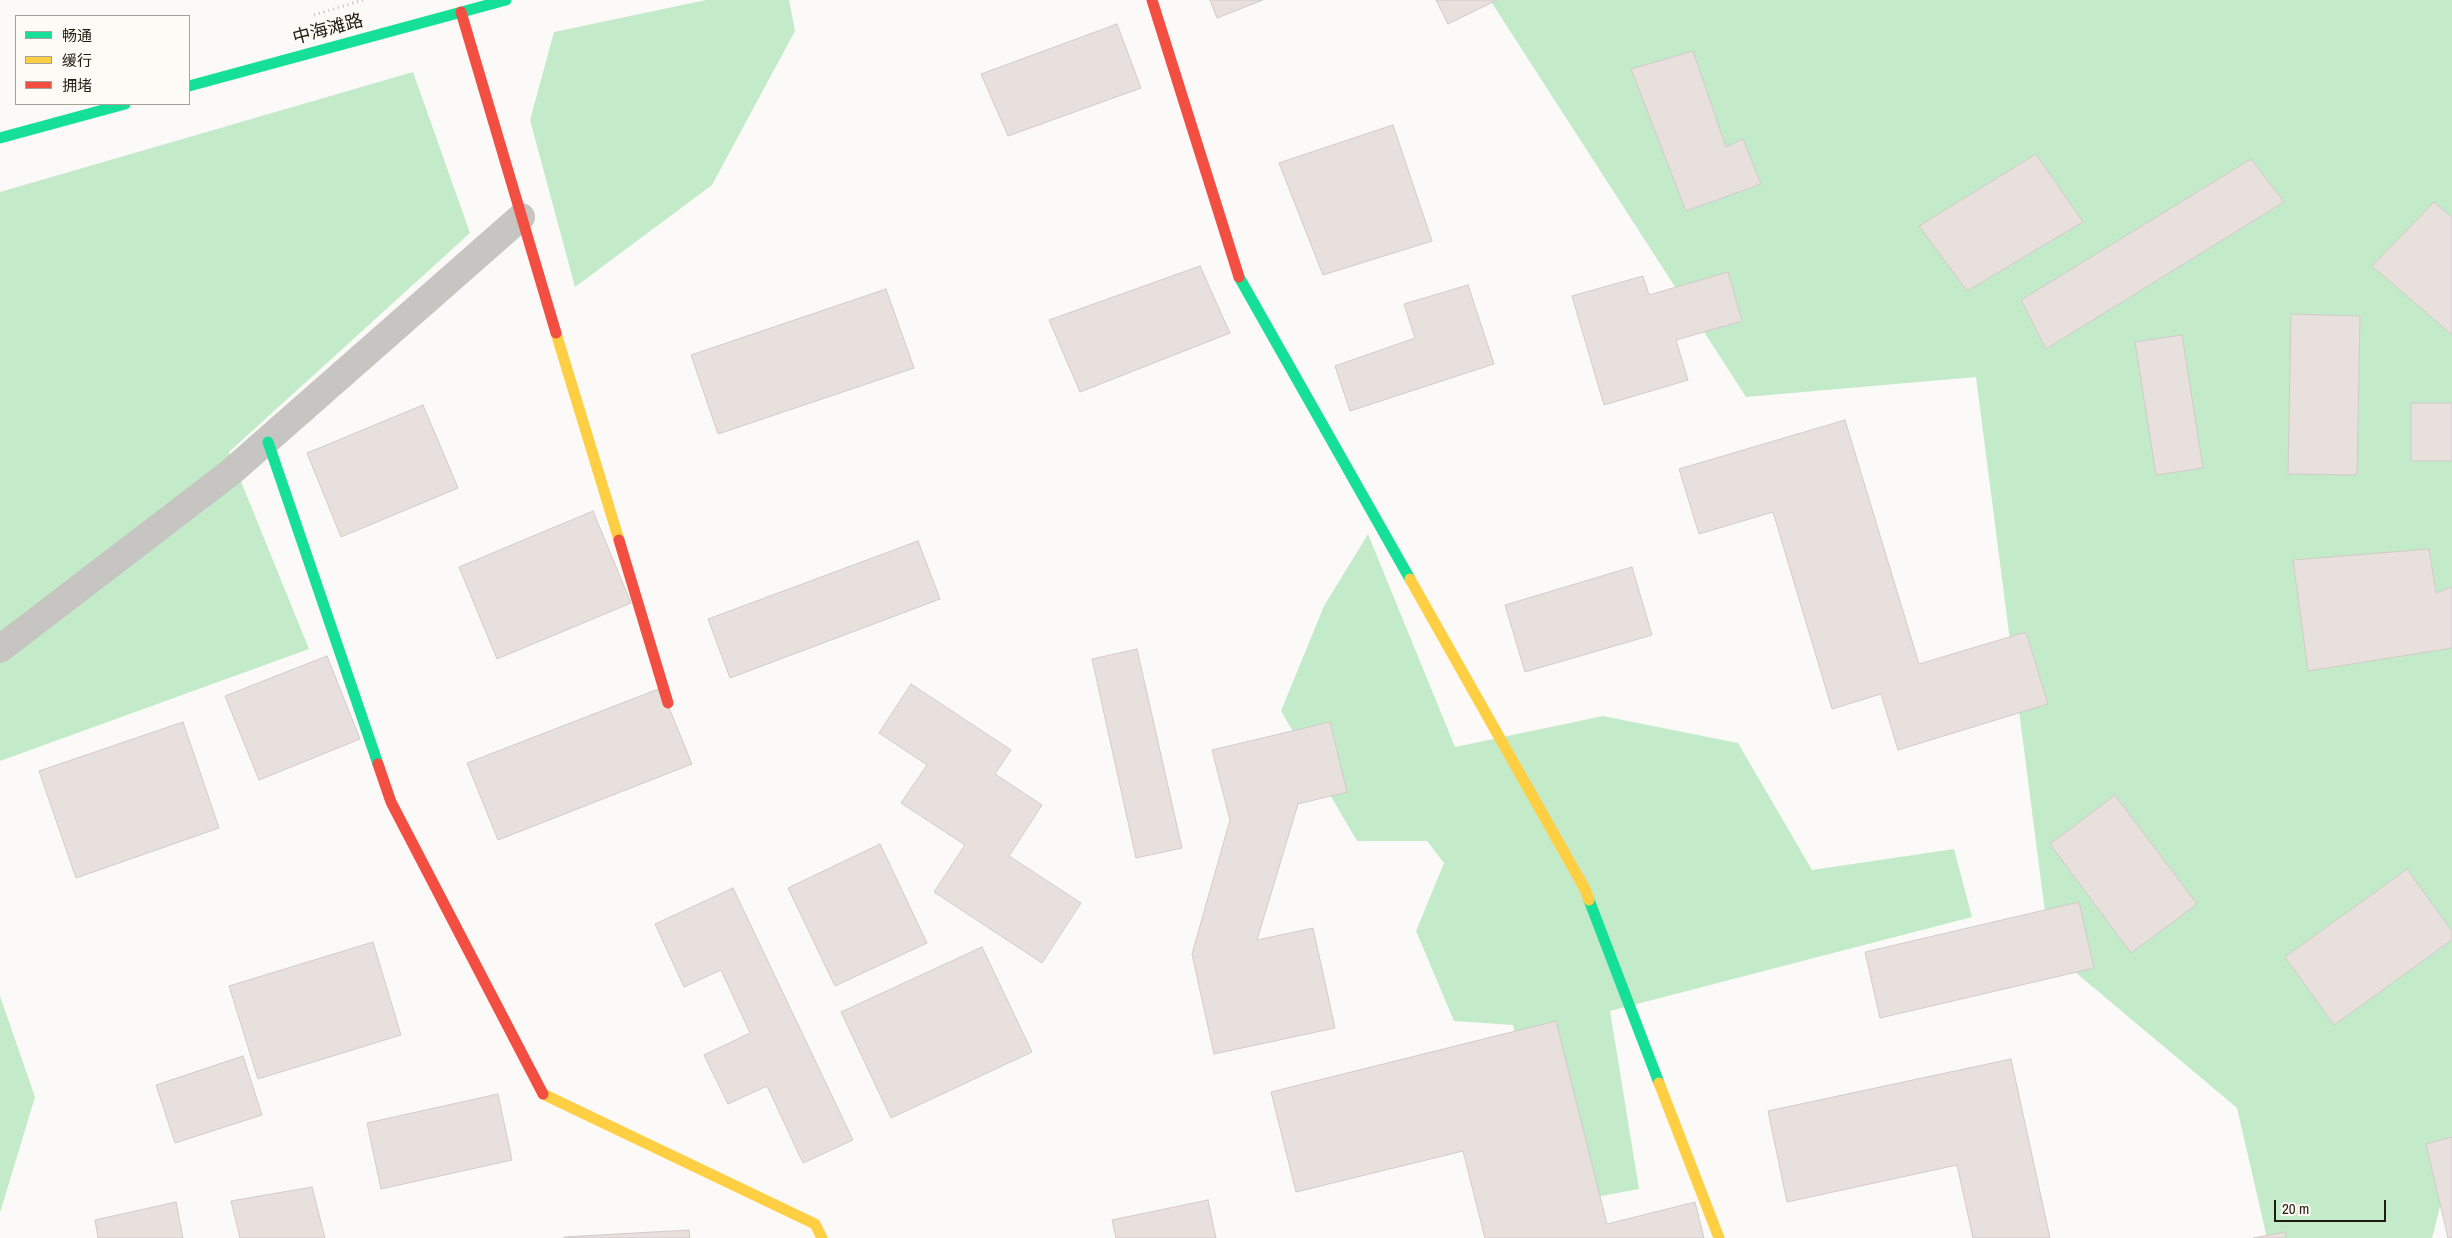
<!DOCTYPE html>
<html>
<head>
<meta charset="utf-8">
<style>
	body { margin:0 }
	#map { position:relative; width:2452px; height:1238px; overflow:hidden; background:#fcfaf8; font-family:"Archivo Narrow","Noto Sans SC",sans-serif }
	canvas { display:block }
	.legend { position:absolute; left:15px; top:15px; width:175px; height:90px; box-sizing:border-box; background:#fefbf6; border:1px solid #a6a19b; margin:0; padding:6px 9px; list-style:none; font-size:15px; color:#211b12 }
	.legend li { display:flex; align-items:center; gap:10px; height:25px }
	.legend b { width:25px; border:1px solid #a6a19b }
	.scale { position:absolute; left:2274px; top:1200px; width:112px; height:22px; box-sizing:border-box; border:2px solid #211b12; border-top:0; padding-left:6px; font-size:15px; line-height:18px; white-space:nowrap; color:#211b12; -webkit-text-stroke:4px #fefbf6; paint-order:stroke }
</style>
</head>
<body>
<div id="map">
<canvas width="2452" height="1238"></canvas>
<ul class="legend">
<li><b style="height:6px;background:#16e098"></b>畅通</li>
<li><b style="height:6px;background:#ffcf43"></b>缓行</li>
<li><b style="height:6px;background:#f24e42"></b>拥堵</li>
</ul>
<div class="scale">20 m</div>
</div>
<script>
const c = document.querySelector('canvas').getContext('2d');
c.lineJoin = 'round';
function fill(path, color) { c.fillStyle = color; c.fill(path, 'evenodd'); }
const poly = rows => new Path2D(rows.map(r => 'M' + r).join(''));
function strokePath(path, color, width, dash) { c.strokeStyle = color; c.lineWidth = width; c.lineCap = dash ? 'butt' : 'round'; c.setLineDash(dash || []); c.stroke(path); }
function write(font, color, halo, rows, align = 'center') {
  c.font = font + ' "Archivo Narrow","Noto Sans SC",sans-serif'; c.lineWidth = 4; c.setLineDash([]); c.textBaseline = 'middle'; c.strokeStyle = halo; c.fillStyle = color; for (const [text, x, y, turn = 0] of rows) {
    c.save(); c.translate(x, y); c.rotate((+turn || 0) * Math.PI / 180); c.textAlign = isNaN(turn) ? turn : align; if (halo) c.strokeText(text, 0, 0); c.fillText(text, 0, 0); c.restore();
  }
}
fill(poly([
	[706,0,789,0,795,31,712,185,575,287,530,120,554,32],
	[1490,0,2452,0,2452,1159,2432,1238,2267,1238,2237,1108,2050,951,1976,377,1746,397],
	[413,72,470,233,229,452,309,649,0,761,0,192],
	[1368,534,1455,747,1603,716,1738,743,1812,870,1954,849,1972,917,1610,1011,1639,1189,1558,1204,1513,1025,1454,1021,1416,931,1444,863,1427,841,1357,841,1281,711,1324,606],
	[0,996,35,1097,0,1213]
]), '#c4ebc9');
const building = poly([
	[1210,0,1263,0,1217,18,1210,0],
	[1436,0,1497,0,1448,24,1436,0],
	[1117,24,1141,88,1008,136,981,74,1117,24],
	[1693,51,1726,147,1743,139,1761,184,1686,211,1631,69,1693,51],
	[1393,125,1432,241,1323,275,1279,163,1393,125],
	[2036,154,2083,222,1967,291,1919,226,2036,154],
	[2251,159,2284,202,2046,349,2021,300,2251,159],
	[2434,202,2452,217,2452,335,2372,266,2434,202],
	[1200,266,1230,333,1080,392,1049,320,1200,266],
	[1728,272,1742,321,1676,340,1688,380,1604,405,1572,296,1643,276,1649,295,1728,272],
	[1468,285,1494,364,1350,411,1335,366,1415,338,1404,304,1468,285],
	[886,289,914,368,718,434,691,355,886,289],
	[2291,314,2360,316,2357,475,2288,474,2291,314],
	[2182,335,2203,468,2156,475,2135,342,2182,335],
	[2411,403,2452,403,2452,461,2411,461,2411,403],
	[423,405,458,488,341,537,307,453,423,405],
	[1845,420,1919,664,2026,632,2048,704,1898,750,1881,694,1832,709,1773,512,1699,534,1679,469,1845,420],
	[593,511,631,603,497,659,459,567,593,511],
	[918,541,940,599,730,678,708,619,918,541],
	[2429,549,2436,593,2452,587,2452,648,2308,671,2293,560,2429,549],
	[1632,567,1652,635,1525,672,1505,605,1632,567],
	[1137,649,1182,848,1136,858,1092,659,1137,649],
	[327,656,360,739,259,780,225,696,327,656],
	[911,684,1011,750,995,774,1042,805,1009,856,1081,903,1042,963,934,892,965,845,901,803,927,765,879,733,911,684],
	[661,688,692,764,498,840,467,763,661,688],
	[183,722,219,828,76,878,39,771,183,722],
	[1330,722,1347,792,1298,804,1257,940,1313,928,1335,1028,1214,1054,1192,954,1230,820,1212,750,1330,722],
	[2115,795,2197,904,2131,953,2050,844,2115,795],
	[880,844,927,943,835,986,788,888,880,844],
	[2407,869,2452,931,2452,940,2334,1025,2285,957,2407,869],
	[733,888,853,1140,803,1163,767,1086,728,1104,704,1055,750,1033,721,970,684,987,655,924,733,888],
	[2079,902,2094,968,1880,1018,1865,952,2079,902],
	[373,942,401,1035,258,1079,229,986,373,942],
	[982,947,1032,1052,891,1118,841,1012,982,947],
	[1556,1021,1607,1224,1695,1202,1704,1238,1485,1238,1463,1151,1296,1192,1271,1092,1556,1021],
	[243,1056,262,1115,175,1143,156,1085,243,1056],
	[2011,1059,2050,1238,1973,1238,1957,1165,1787,1202,1768,1111,2011,1059],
	[498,1094,512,1160,381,1189,367,1123,498,1094],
	[2452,1137,2452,1238,2448,1238,2426,1144,2452,1137],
	[312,1187,325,1238,240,1238,231,1201,312,1187],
	[1208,1200,1216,1238,1116,1238,1112,1220,1208,1200],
	[176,1202,183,1238,98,1238,95,1220,176,1202],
	[689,1230,690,1238,564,1238,564,1237,689,1230],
	[2285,1232,2286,1238,2253,1238,2285,1232]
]);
fill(building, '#e7e0dd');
strokePath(building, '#d2cbc9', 1);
strokePath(poly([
	[314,15,363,0]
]), '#bfbebb', 3, [1, 4]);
strokePath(poly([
	[0,649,231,472,521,217]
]), '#c6c5c2', 28);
strokePath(poly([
	[189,86,506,0],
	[0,138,125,104],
	[1239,277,1410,579],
	[268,442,378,764],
	[1589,900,1659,1083]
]), '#16e098', 11);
strokePath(poly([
	[556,333,619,540],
	[1410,579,1585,889,1589,900],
	[1659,1083,1719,1238],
	[543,1094,815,1224,822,1238]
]), '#ffcf43', 11);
strokePath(poly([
	[1152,0,1239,277],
	[461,12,556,333],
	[619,540,668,703],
	[378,764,391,802,543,1094]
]), '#f24e42', 11);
write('18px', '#211b12', '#fefbf6', [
	["中海滩路",328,30,-15]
]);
</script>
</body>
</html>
